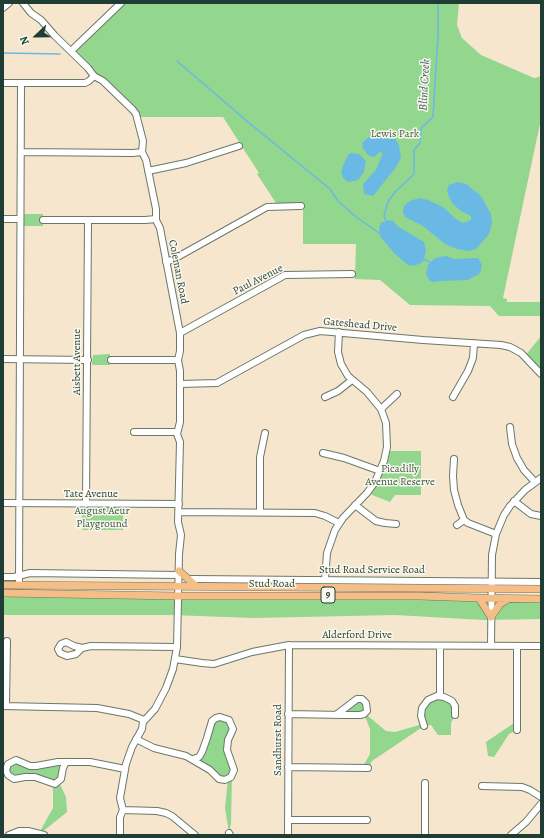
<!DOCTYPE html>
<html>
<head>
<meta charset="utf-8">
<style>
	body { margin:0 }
	#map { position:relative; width:544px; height:838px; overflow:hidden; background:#f6e6ce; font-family:Alegreya,serif }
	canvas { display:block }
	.frame { position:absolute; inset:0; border:4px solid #1f3d34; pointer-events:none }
	.north { position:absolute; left:16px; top:16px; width:40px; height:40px; -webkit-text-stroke:3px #fbf7ec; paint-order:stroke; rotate:248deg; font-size:11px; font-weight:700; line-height:16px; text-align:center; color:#1f3d34 }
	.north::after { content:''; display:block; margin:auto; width:14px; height:18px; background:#1f3d34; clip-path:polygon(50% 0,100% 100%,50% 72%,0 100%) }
</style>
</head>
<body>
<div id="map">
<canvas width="544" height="838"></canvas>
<div class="frame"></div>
<div class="north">N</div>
</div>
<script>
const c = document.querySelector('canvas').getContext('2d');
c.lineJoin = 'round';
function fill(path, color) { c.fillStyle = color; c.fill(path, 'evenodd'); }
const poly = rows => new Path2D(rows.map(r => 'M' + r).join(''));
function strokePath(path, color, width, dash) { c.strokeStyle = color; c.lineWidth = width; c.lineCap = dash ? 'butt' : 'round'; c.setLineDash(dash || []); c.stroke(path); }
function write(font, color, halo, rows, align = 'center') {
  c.font = font + ' Alegreya,serif'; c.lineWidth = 3; c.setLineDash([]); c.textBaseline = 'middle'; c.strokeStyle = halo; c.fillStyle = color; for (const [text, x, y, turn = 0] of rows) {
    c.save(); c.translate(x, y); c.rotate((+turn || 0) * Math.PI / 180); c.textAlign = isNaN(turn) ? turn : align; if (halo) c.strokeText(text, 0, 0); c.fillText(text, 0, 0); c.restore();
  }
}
fill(poly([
	[121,3,459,3,457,25,462,38,481,55,534,78,539,77,541,75,541,119,503,298,507,299,507,302,541,302,541,316,499,316,490,306,410,305,380,280,355,279,356,244,303,244,303,206,278,206,257,174,259,173,223,117,137,117,71,51],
	[21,214,43,214,43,226,20,226],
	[541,336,541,374,525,356],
	[110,354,110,365,92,365,93,355],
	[386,451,421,451,421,495,395,495,390,502,367,493],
	[82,504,123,504,123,530,82,530],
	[3,594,479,598,491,617,502,602,541,599,541,619,484,620,395,615,254,618,171,615,3,615],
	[433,697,450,700,455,715,451,723,451,735,438,735,431,725,424,726,372,761,368,768,362,768,370,754,370,729,364,714,336,715,362,699,368,716,386,731,395,732,423,724,421,713],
	[214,719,231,723,228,740,232,775,231,823,229,833,225,808,228,779,225,780,200,762,200,758],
	[517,721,517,730,509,734,494,757,488,756,486,742],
	[13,761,27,765,56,763,61,769,59,782,66,797,67,812,41,833,39,833,53,808,53,784,40,778,10,777,8,764]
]), '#93d68e');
fill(poly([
	[377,135,387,135,395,138,399,146,401,158,396,167,373,196,364,194,363,184,376,170,383,153,379,152,376,156,372,157,368,155,363,148,362,143,369,137],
	[350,153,359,154,366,161,364,172,358,180,348,182,343,178,341,171,346,159],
	[457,182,466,184,481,196,491,214,492,223,489,234,476,249,468,251,457,249,445,244,423,226,405,217,403,212,404,206,410,201,419,198,428,200,443,207,456,219,463,223,471,220,471,216,461,211,452,203,449,197,447,190,449,185],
	[389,220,393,221,397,226,424,242,426,251,423,262,414,266,408,265,394,253,380,236,379,228,381,223],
	[446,256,454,259,478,258,482,265,481,270,479,274,468,280,440,281,433,282,429,280,426,274,428,265,435,258]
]), '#69b9e4');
strokePath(poly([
	[3,53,60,54],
	[177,61,248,122,330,189,338,201,355,216,379,233],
	[386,221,384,216,388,202,395,192,414,174,414,150,420,143,421,128,433,117,438,35,438,3],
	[424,259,430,262]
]), '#69b9e4', 1.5);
const minor = poly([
	[23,3,31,13,41,20,55,36,88,68,94,76,103,81,133,110,136,114,143,141,142,152,146,160,156,209,156,220,160,228,180,333,180,351,178,360,180,371,180,422,177,434,180,442,178,522,181,535,179,554,177,647,173,669,166,688,155,709,143,722,142,729,132,747,126,764,120,798,123,810,120,817,120,835],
	[3,8,9,3],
	[71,51,121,3],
	[3,83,85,83,89,81,94,76],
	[21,152,133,153,142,152],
	[148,171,186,163,239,146],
	[3,219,20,219],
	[43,220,145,220,156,219],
	[166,262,174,259,267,207,301,206],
	[180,333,285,275,352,274],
	[3,359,88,360],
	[111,360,178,360],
	[180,384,217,383,304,335,320,331,423,340,501,345,510,347,521,353,541,374],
	[325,397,338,391,352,380],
	[453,397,468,371,473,358,474,343],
	[381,409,397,394],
	[510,427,512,444,517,458,524,470,535,482],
	[134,432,177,432],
	[323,453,344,458,380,471],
	[454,459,453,476,454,490,458,505,464,520,468,523,496,534],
	[514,501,531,514,541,516],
	[3,503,179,504],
	[86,504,88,220],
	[355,505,376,521,385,523,396,524],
	[179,512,315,513,325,516,339,523],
	[260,512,260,457,265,433],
	[457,525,464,520],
	[3,577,14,577,30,573,178,575],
	[192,579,541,582],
	[325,580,327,553,335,530,343,518,367,493,375,482,384,461,387,447,386,423,381,409,367,392,348,376,341,364,338,352,339,332],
	[19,585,21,83],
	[491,646,492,555,496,534,504,515,510,506,525,490,541,478],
	[82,648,74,646,66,642,61,644,58,649,60,653,67,656,76,654,82,648,91,646,177,647],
	[175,659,202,663,214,664,252,652,289,645,541,646],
	[440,696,440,646],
	[3,706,97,708,129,714,144,720],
	[6,706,7,641],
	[288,714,344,715,360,715,364,714,367,711,366,703,362,699,357,699,336,715],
	[424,726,421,716,422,708,428,700,437,696,444,697,452,701,455,706,455,715],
	[517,730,517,646],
	[136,739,154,748,186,756,210,770,219,779,225,780,231,777,234,770,227,750,228,740,233,729,229,720,220,717,216,718,212,721,207,738,202,752,199,757,193,759],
	[66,762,63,768,61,779,55,784,35,777,25,777,14,779,8,775,6,770,8,764,16,760,30,766,36,766,58,762,90,762,125,769],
	[288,767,368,768],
	[425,783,425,835],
	[482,786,522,787,530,790,541,797],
	[123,810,157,811,166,813,172,816,195,835],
	[288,820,367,820],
	[229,833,230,835],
	[9,835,19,831,28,831,44,835],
	[288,835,289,645],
	[511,835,526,822,541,804]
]);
const major = poly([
	[179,571,196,586],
	[3,585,541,589],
	[3,593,178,596,420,596,479,598,541,599],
	[479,598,491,617,500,604,508,599]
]);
strokePath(minor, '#6a786a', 8);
strokePath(major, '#6a786a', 8);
strokePath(minor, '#fff', 6);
strokePath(major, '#f6be87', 7);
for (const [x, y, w] of [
	[328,595,14]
]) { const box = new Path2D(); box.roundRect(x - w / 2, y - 8, w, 16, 3); c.fillStyle = '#fbf7ec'; c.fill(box); strokePath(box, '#1f3d34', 1); }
write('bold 10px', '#1f3d34', null, [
	["9",328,595]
]);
write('11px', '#365c46', '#fbf7ec', [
	["Lewis Park",395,134],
	["Picadilly",400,469],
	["Avenue Reserve",400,482],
	["August Aeur",102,511],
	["Playground",102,524]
]);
write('11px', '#1f3d34', '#fbf7ec', [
	["Coleman Road",178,272,79],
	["Paul Avenue",258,280,-27],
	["Gateshead Drive",360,325,5],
	["Aisbett Avenue",77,362,-90],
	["Tate Avenue",91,494],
	["Stud Road Service Road",372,570],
	["Stud Road",272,584],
	["Alderford Drive",357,635],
	["Sandhurst Road",278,740,-90]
]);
write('italic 12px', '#325c60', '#fbf7ec', [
	["Blind Creek",425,85,-87]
]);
</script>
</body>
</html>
